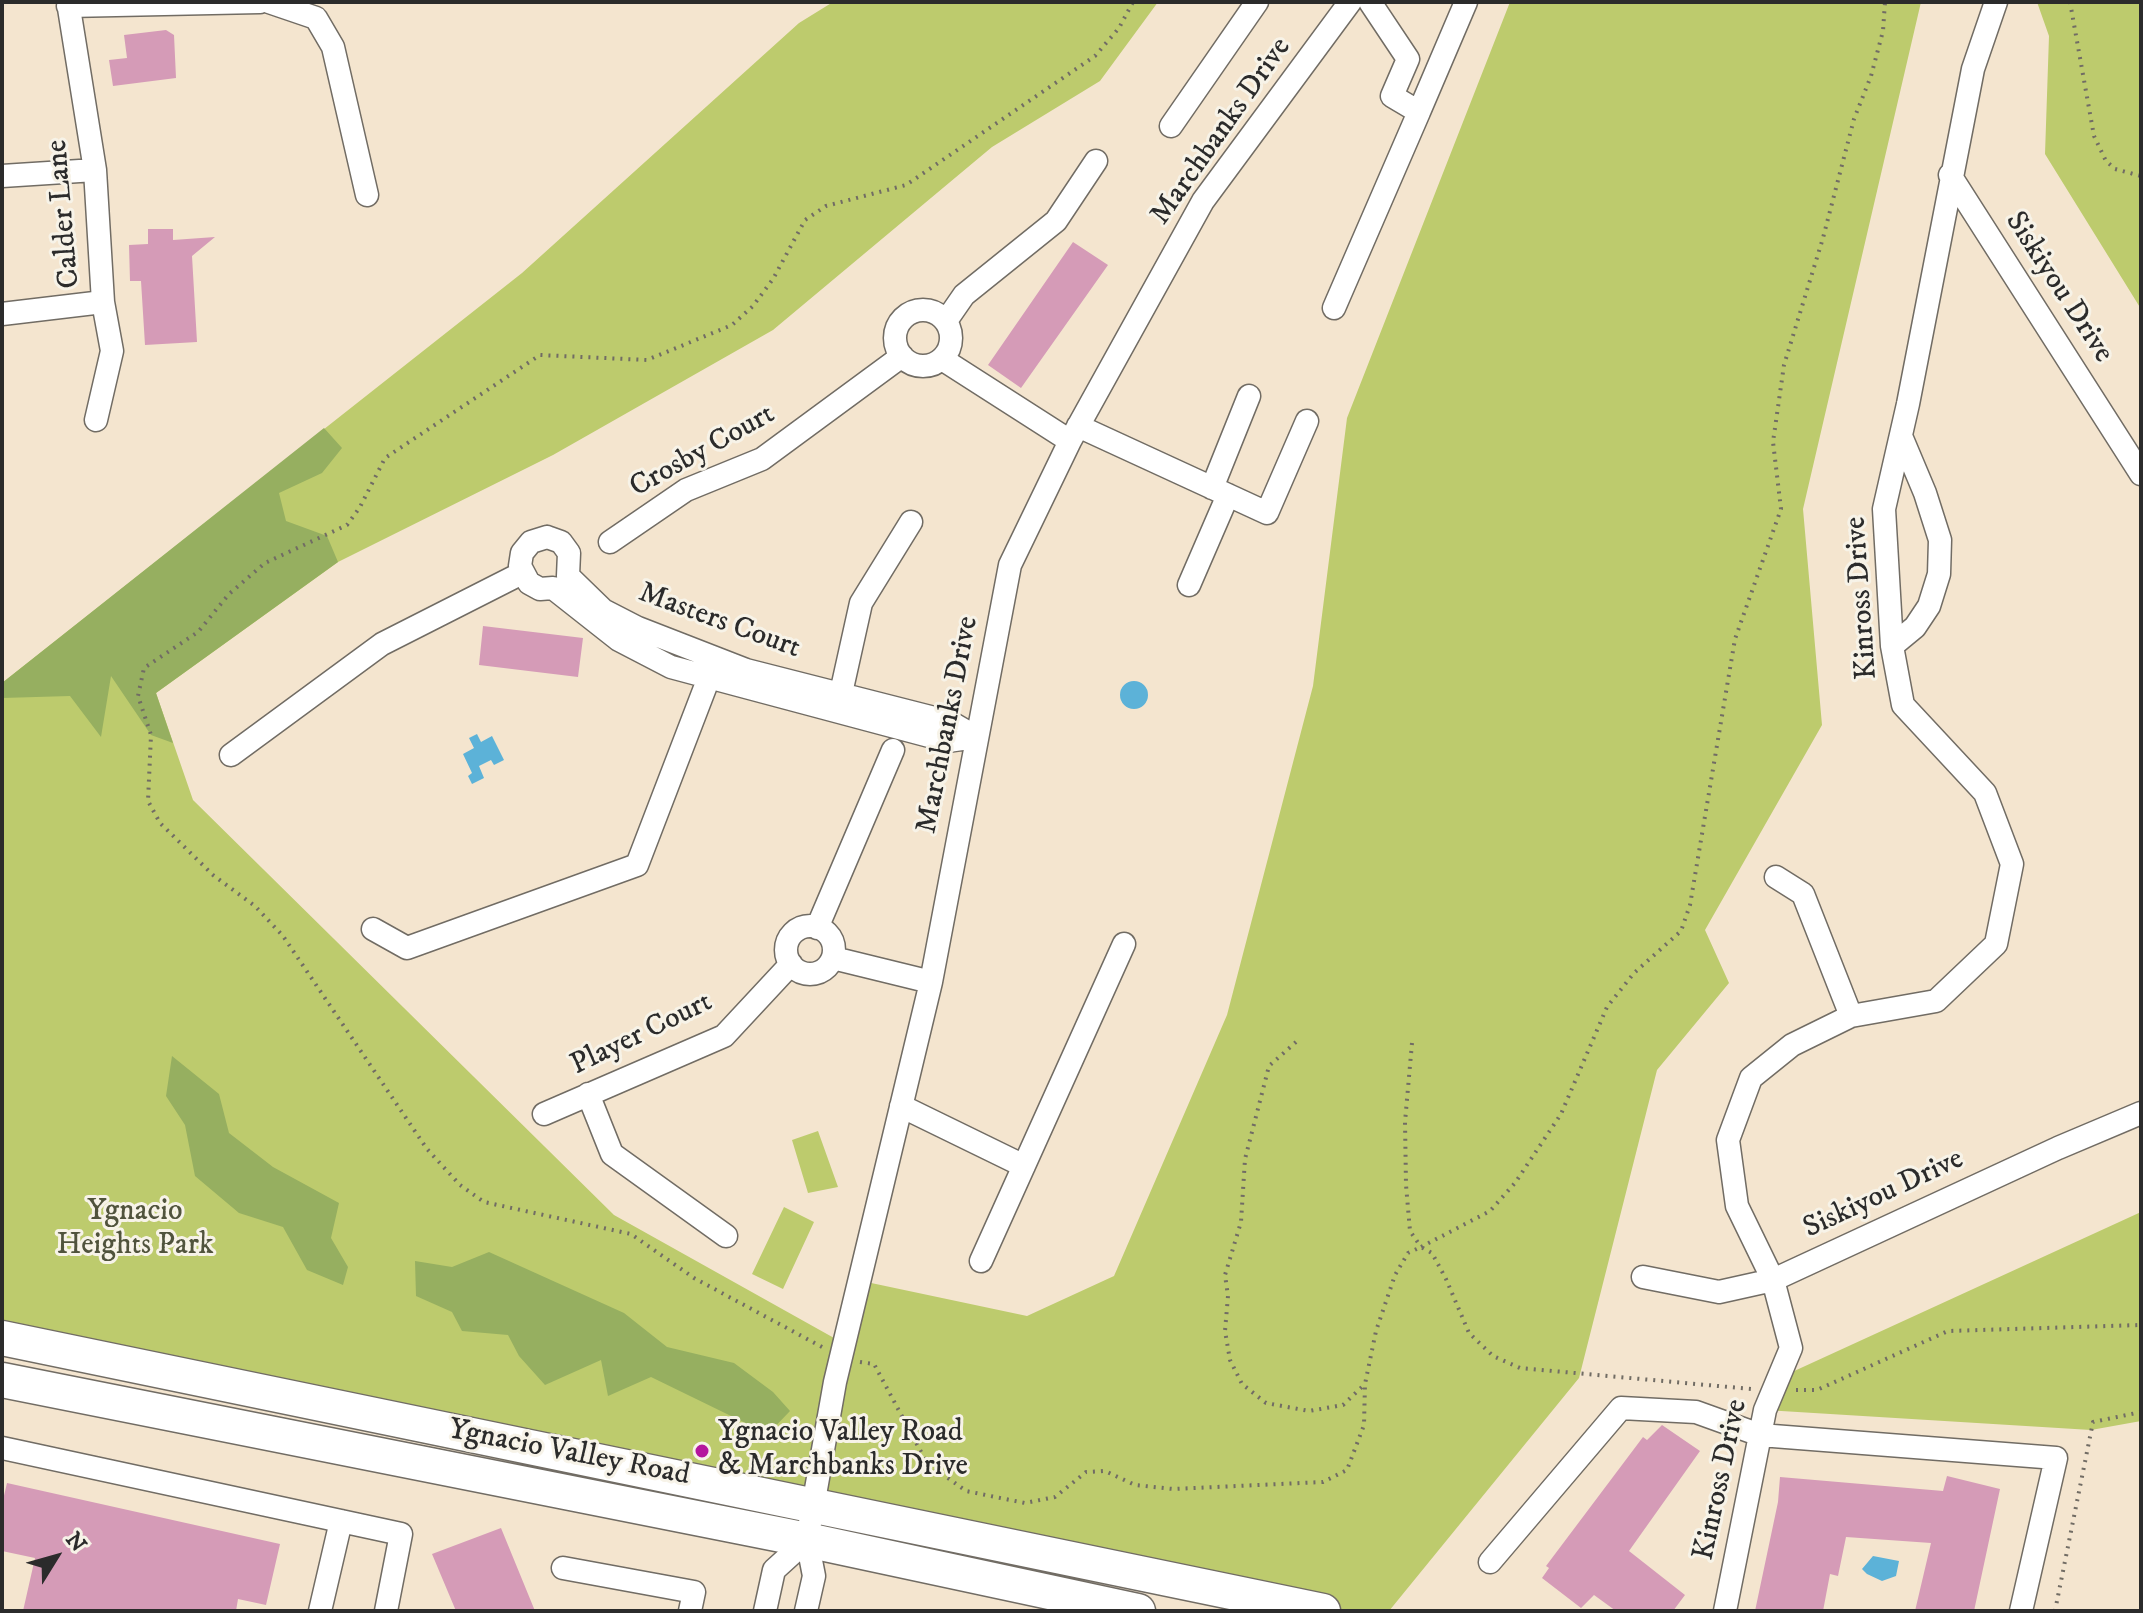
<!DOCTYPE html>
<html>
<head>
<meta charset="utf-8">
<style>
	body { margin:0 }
	#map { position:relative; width:2143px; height:1613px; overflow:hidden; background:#f4e5cf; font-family:"IM FELL DW Pica",serif }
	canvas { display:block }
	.frame { position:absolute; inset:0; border:4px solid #2b2b2b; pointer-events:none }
	.north { position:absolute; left:16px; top:1517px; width:80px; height:80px; -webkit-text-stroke:6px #f7f3e8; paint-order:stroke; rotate:53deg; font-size:22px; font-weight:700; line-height:32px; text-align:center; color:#2b2b2b }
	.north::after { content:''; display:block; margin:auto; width:28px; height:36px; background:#2b2b2b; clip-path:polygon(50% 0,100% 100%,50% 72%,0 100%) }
</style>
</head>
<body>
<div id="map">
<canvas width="2143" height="1613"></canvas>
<div class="frame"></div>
<div class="north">N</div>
</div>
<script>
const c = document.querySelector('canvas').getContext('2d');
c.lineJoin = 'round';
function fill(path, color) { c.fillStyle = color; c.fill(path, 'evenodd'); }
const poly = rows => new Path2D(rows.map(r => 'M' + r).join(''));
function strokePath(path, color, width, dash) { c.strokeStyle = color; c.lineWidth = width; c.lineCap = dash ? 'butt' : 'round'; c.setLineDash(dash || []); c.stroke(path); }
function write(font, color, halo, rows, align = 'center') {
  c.font = font + ' "IM FELL DW Pica",serif'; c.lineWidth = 6; c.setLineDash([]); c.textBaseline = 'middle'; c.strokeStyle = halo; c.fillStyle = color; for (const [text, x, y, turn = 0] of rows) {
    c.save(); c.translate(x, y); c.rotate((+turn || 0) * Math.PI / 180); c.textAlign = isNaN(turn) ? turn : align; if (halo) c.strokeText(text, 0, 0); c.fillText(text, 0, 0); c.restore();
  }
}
fill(poly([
	[833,2,1158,2,1100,81,992,147,773,330,553,455,338,562,156,693,193,800,614,1215,843,1343,857,1280,1027,1316,1114,1276,1227,1015,1313,686,1347,418,1510,2,1921,2,1803,509,1822,725,1705,930,1729,983,1657,1070,1579,1378,1389,1611,1323,1611,2,1338,2,683,522,273,799,23],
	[2037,2,2141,2,2141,309,2045,154,2049,36],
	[818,1131,838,1187,808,1193,792,1140],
	[784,1207,814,1222,783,1289,752,1274],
	[2141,1212,2141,1421,2091,1430,1765,1410,1779,1378]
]), '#bdcb6d');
fill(poly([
	[324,428,342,448,322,473,279,493,286,521,327,536,338,562,156,693,173,743,151,735,111,676,101,737,70,696,2,698,2,683],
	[172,1056,219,1094,229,1133,273,1167,339,1203,331,1238,348,1267,343,1285,307,1270,283,1227,239,1213,195,1176,185,1125,166,1096],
	[489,1252,624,1313,667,1347,734,1363,773,1392,790,1411,768,1434,651,1377,608,1396,601,1360,545,1385,519,1356,508,1335,462,1331,452,1312,416,1296,415,1261,452,1267]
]), '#96af60');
fill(poly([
	'1120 695a14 14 0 1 1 28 0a14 14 0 1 1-28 0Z',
	[477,734,481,742,492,736,504,760,494,765,491,760,479,766,484,778,472,784,468,776,472,773,463,754,474,748,469,738],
	[1873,1556,1899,1561,1896,1576,1882,1581,1867,1574,1862,1569]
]), '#5cb2d8');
fill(poly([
	[166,30,174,35,176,78,113,86,109,60,127,58,124,35],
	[148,229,173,229,173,240,215,237,192,256,197,342,145,345,141,281,130,281,129,245,148,244],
	[1073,242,1108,265,1021,388,988,365],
	[483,626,583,638,578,677,479,665],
	[1662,1425,1700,1451,1629,1551,1685,1595,1673,1611,1616,1611,1594,1595,1581,1608,1542,1578,1549,1568,1546,1566,1643,1437,1647,1440],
	[1947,1476,2000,1489,1974,1611,1915,1611,1931,1543,1846,1537,1838,1576,1830,1574,1823,1611,1755,1611,1778,1502,1780,1477,1943,1491],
	[7,1483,280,1544,266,1605,238,1599,236,1611,23,1611,35,1558,2,1551,2,1504],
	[501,1528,535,1611,456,1611,432,1554]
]), '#d59bb7');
const minor = poly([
	[68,2,95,170,103,302,112,351,96,420],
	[269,2,316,18,333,47,367,195],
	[68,6,260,2],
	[1419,112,1466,2],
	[1171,126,1257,2],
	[1950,175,2141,474],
	[2,176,95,170],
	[1334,308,1419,112,1392,96,1408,59,1370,2],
	'895 338a28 28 0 1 1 56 0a28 28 0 1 1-56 0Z',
	[2,314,103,302],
	[946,321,964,295,1056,221,1096,161],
	[942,359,1070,441],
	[1078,426,1267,513,1307,421],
	[1212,488,1249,396],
	[547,537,561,542,569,553,568,576,603,610,638,628,746,670,950,722,976,737,948,741,671,667,619,640,553,588,540,589,529,583,520,566,522,553,531,542,547,537],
	[610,542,686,490,762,459,902,356],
	[1189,585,1228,495],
	[1892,646,1915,627,1929,606,1939,574,1940,540,1925,493,1901,436],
	[834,706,841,693,861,603,911,522],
	[231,755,382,644,522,573],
	[1776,877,1803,894,1851,1016],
	'786 950a24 24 0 1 1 48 0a24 24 0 1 1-48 0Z',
	[817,928,893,750],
	[373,929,407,948,637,865,713,667],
	[833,958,931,982],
	[588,1094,612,1154,726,1236],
	[901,1106,1024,1166],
	[544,1114,724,1036,791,964],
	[981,1261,1124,944],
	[1643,1277,1719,1292,1773,1280,2058,1148,2141,1113],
	[2,1448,401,1534,386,1611],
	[1490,1562,1621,1408,1696,1412,1760,1435,2056,1458,2021,1611],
	[563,1568,694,1592,690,1611],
	[320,1611,341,1521],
	[765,1611,774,1570,807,1540],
	[806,1611,814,1576,807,1540,835,1382,931,982,1010,565,1070,441,1203,201,1350,2],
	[1725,1611,1765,1410,1791,1348,1773,1280,1737,1206,1728,1140,1751,1078,1792,1045,1851,1016,1936,1001,1996,944,2012,864,1985,793,1903,705,1892,646,1884,509,1908,404,1973,69,1996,2]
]);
const highway = poly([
	[2,1338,1323,1611],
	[2,1380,807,1540,1138,1611]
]);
strokePath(minor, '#716c64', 25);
strokePath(highway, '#716c64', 37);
strokePath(poly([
	[2070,2,2094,136,2106,161,2115,169,2141,176],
	[1296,1042,1269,1066,1245,1159,1241,1222,1225,1275,1228,1296,1225,1331,1230,1360,1242,1384,1266,1403,1309,1411,1343,1405,1365,1384],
	[1412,1043,1405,1122,1406,1185,1410,1231,1421,1247,1490,1211,1515,1183,1561,1114,1607,1007,1634,973,1681,931,1690,905,1735,639,1781,509,1773,442,1784,365,1823,238,1854,119,1871,76,1883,31,1885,2],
	[822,1347,694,1278,631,1234,484,1202,460,1185,427,1149,283,936,255,906,213,875,160,823,148,801,151,735,138,696,144,668,198,632,229,594,265,563,347,525,360,507,385,458,540,355,647,360,732,325,753,306,773,279,805,220,826,206,906,185,1095,56,1119,28,1133,2],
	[860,1362,874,1364,927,1463,966,1491,1025,1503,1055,1497,1086,1472,1105,1471,1135,1485,1173,1489,1323,1482,1347,1470,1364,1425,1365,1384,1376,1331,1395,1275,1408,1253,1421,1247,1432,1253,1446,1279,1469,1333,1493,1356,1520,1368,1751,1389],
	[1796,1390,1817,1390,1948,1331,2141,1325],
	[2055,1611,2093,1422,2141,1412]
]), '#716c64', 4, [2, 6]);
strokePath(minor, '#fff', 22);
strokePath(highway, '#fff', 34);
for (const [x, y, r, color] of [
	[702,1451,8,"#b5179e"]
]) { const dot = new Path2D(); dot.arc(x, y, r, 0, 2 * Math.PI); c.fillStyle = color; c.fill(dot); strokePath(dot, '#f7f3e8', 3); }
write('30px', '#2b2b2b', '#f7f3e8', [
	["Marchbanks Drive",1222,132,-55],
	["Calder Lane",65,214,-95],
	["Siskiyou Drive",2058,288,57],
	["Crosby Court",703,452,-29],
	["Kinross Drive",1863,598,-94],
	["Masters Court",719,622,20],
	["Marchbanks Drive",949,725,-79],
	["Player Court",642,1035,-26],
	["Siskiyou Drive",1884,1195,-25],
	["Ygnacio Valley Road",569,1454,11],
	["Kinross Drive",1722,1480,-78]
]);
write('30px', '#50533c', '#f7f3e8', [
	["Ygnacio",135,1213],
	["Heights Park",135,1247]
]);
write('30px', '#2b2b2b', '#f7f3e8', [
	["Ygnacio Valley Road",718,1434],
	["& Marchbanks Drive",718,1468]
], 'left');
</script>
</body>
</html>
